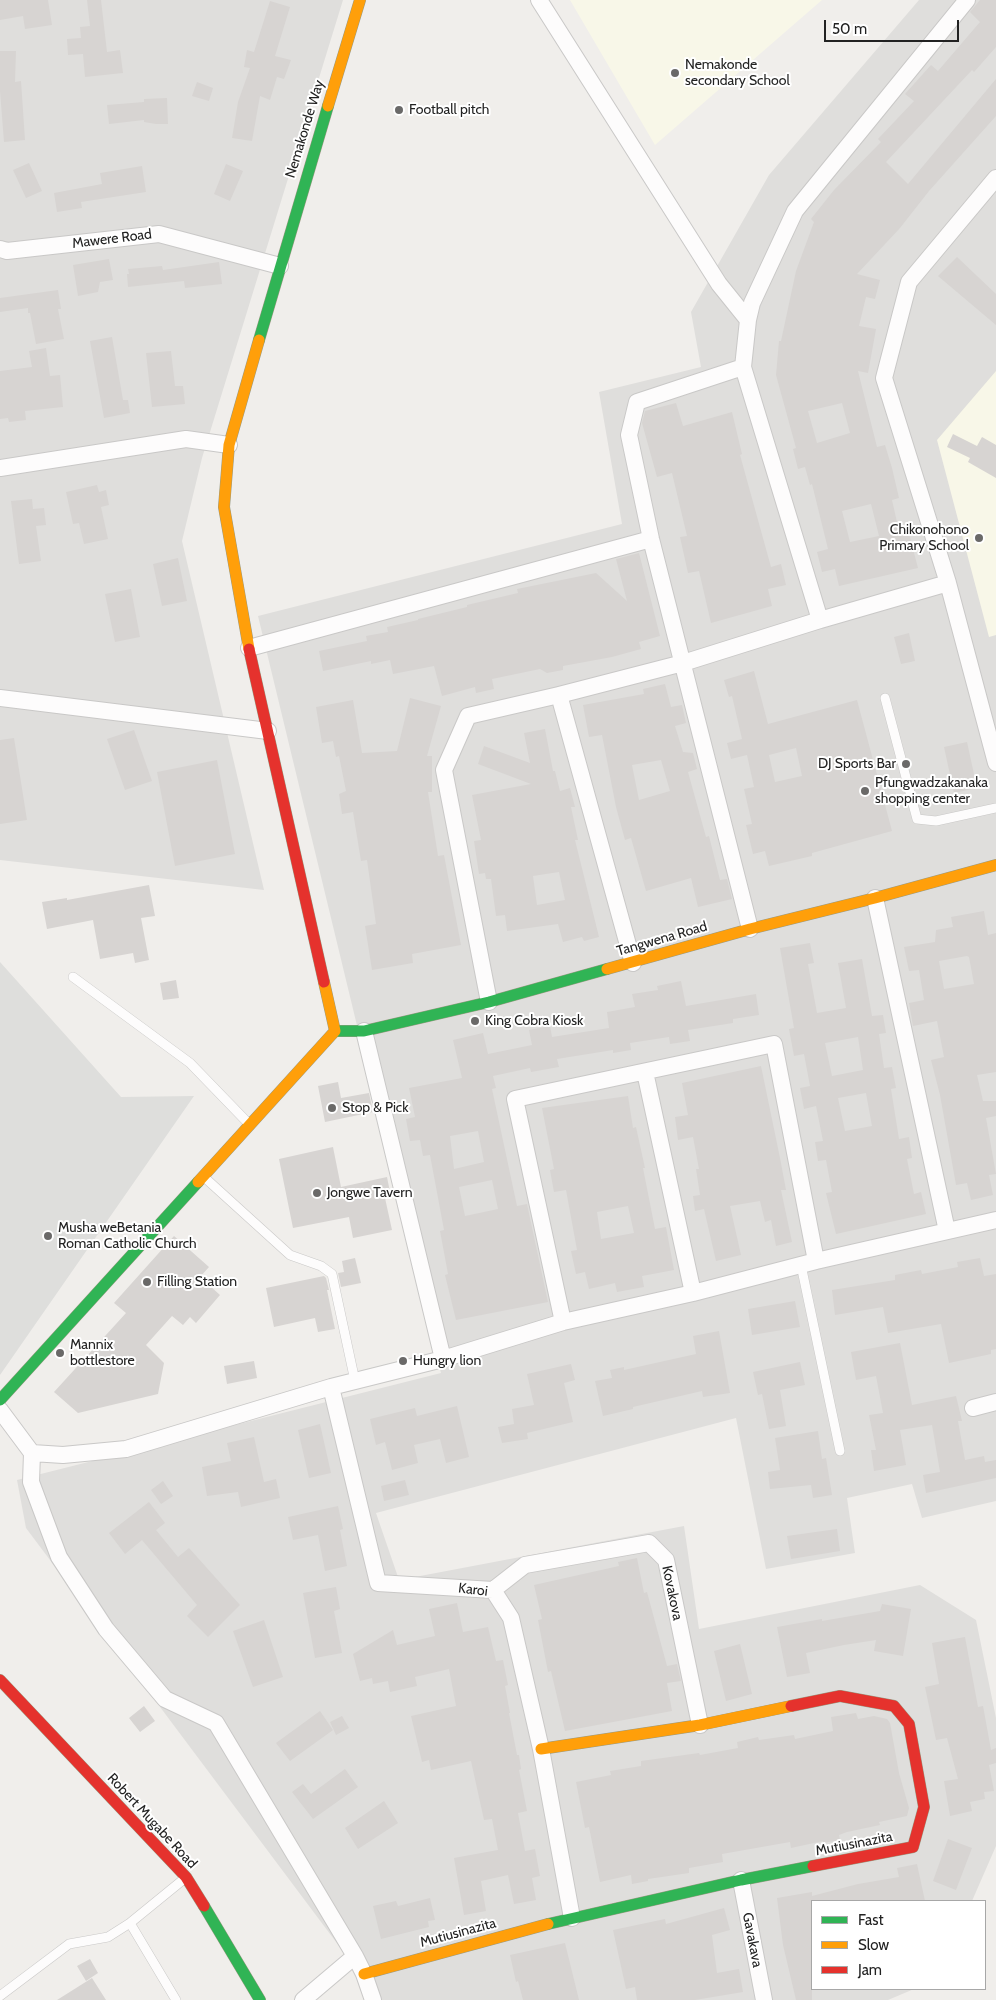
<!DOCTYPE html>
<html>
<head>
<meta charset="utf-8">
<style>
	body { margin:0 }
	#map { position:relative; width:996px; height:2000px; overflow:hidden; background:#f0eeeb; font-family:Cabin,sans-serif }
	canvas { display:block }
	.legend { position:absolute; left:811px; top:1900px; width:175px; height:90px; box-sizing:border-box; background:#fff; border:1px solid #a7a7a7; margin:0; padding:6px 9px; list-style:none; font-size:15px; color:#222 }
	.legend li { display:flex; align-items:center; gap:10px; height:25px }
	.legend b { width:25px; border:1px solid #a7a7a7 }
	.scale { position:absolute; left:824px; top:20px; width:135px; height:22px; box-sizing:border-box; border:2px solid #222; border-top:0; padding-left:6px; font-size:15px; line-height:18px; white-space:nowrap; color:#222; -webkit-text-stroke:4px #fff; paint-order:stroke }
</style>
</head>
<body>
<div id="map">
<canvas width="996" height="2000"></canvas>
<ul class="legend">
<li><b style="height:6px;background:#30b455"></b>Fast</li>
<li><b style="height:6px;background:#ff9f0a"></b>Slow</li>
<li><b style="height:6px;background:#e5322d"></b>Jam</li>
</ul>
<div class="scale">50 m</div>
</div>
<script>
const c = document.querySelector('canvas').getContext('2d');
c.lineJoin = 'round';
function fill(path, color) { c.fillStyle = color; c.fill(path, 'evenodd'); }
const poly = rows => new Path2D(rows.map(r => 'M' + r).join(''));
function strokePath(path, color, width, dash) { c.strokeStyle = color; c.lineWidth = width; c.lineCap = dash ? 'butt' : 'round'; c.setLineDash(dash || []); c.stroke(path); }
function write(font, color, halo, rows, align = 'center') {
  c.font = font + ' Cabin,sans-serif'; c.lineWidth = 4; c.setLineDash([]); c.textBaseline = 'middle'; c.strokeStyle = halo; c.fillStyle = color; for (const [text, x, y, turn = 0] of rows) {
    c.save(); c.translate(x, y); c.rotate((+turn || 0) * Math.PI / 180); c.textAlign = isNaN(turn) ? turn : align; if (halo) c.strokeText(text, 0, 0); c.fillText(text, 0, 0); c.restore();
  }
}
fill(poly([
	[0,0,343,0,202,458,182,541,264,890,0,860],
	[919,0,996,0,996,1501,922,1518,912,1484,847,1498,855,1553,766,1569,736,1418,376,1513,399,1580,684,1526,699,1629,920,1585,976,1620,996,1718,996,1846,972,1901,812,1901,812,1989,914,1989,888,2000,364,2000,354,1966,26,1528,17,1480,441,1373,258,616,622,524,599,392,701,367,691,312,769,175]
]), '#dfdedc');
fill(poly([
	[570,0,822,0,655,145],
	[996,371,996,635,989,637,937,440]
]), '#f8f7e8');
fill(poly([
	[0,962,121,1097,194,1096,0,1375]
]), '#dededc');
fill(poly([
	[0,0,48,0,52,25,25,29,23,16,0,20],
	[87,0,101,0,107,52,120,50,123,73,85,77,83,54,68,55,67,39,81,38,80,27,90,26],
	[980,0,996,0,996,47,974,72,972,70,886,162,908,184,996,79,996,116,929,191,900,228,857,274,880,280,875,299,866,297,859,326,876,329,868,373,858,371,877,447,885,445,892,468,899,498,892,500,899,531,908,530,918,568,839,586,835,569,822,572,817,552,828,549,812,484,810,485,805,467,798,469,793,449,796,448,776,375,779,341,781,341,796,271,814,222,811,219,834,190,881,142,878,139,914,101,905,94,931,65,938,71,980,22,970,12],
	[842,403,850,433,817,443,808,411],
	[871,504,879,536,850,542,842,511],
	[270,1,290,7,275,56,291,60,284,79,277,77,270,100,260,96,252,141,232,138,238,102,250,68,244,67,247,50,254,52],
	[0,51,16,51,15,82,21,81,25,140,4,142,0,91],
	[197,82,213,88,209,101,192,96],
	[167,98,168,124,156,124,144,122,144,120,109,124,107,105,144,102,144,99],
	[29,163,42,191,26,198,13,170],
	[226,164,243,171,230,201,214,194],
	[142,166,146,192,81,202,82,208,57,212,54,193,102,184,100,173],
	[957,257,996,294,996,325,938,276],
	[109,259,113,280,100,282,98,292,78,296,73,265],
	[219,262,222,284,185,288,184,281,128,287,127,274,129,274,128,269,162,266,163,270],
	[58,290,61,309,58,309,64,339,36,344,30,313,28,313,28,308,0,312,0,298],
	[112,337,123,400,128,400,130,413,104,418,90,341],
	[46,348,50,376,60,375,63,407,25,411,26,420,9,422,8,418,0,419,0,371,32,367,29,351],
	[171,351,175,386,183,386,185,404,152,407,146,353],
	[676,403,683,426,732,412,742,454,740,455,771,567,781,564,786,585,768,589,772,606,711,623,699,571,688,573,680,537,687,536,672,473,657,477,642,423,645,411],
	[953,434,977,446,982,437,996,445,996,478,968,462,970,458,947,447],
	[97,485,99,492,106,490,109,505,101,507,108,539,84,544,79,523,73,524,66,492],
	[32,499,33,509,44,508,46,525,36,526,41,561,19,564,11,501],
	[639,553,660,636,639,642,641,649,612,657,563,666,563,670,547,673,540,669,492,679,494,689,476,693,475,687,442,696,434,666,393,674,390,660,371,664,371,661,323,671,319,651,367,641,366,636,388,632,387,627,418,620,418,619,467,607,467,605,518,593,517,589,596,573,627,601,616,559],
	[178,558,187,601,162,606,153,564],
	[131,589,140,637,115,642,105,594],
	[909,633,915,661,901,664,894,637],
	[754,671,768,724,857,700,892,831,812,853,812,856,769,866,765,851,753,854,746,825,752,824,744,789,754,787,747,755,731,759,727,743,742,739,732,696,729,697,724,680],
	[796,748,802,776,775,782,769,755],
	[665,684,671,707,682,705,686,723,675,726,683,752,693,753,697,769,688,772,706,837,709,836,720,880,727,879,732,899,698,907,691,878,646,891,631,838,625,840,616,807,602,735,589,737,583,705,644,694,643,689],
	[661,760,670,791,639,800,632,765],
	[410,698,441,706,427,756,432,756,432,792,428,792,438,856,444,855,461,945,412,954,413,963,372,970,365,926,376,924,367,860,361,861,353,812,342,814,339,794,346,791,339,756,336,757,333,741,322,743,316,707,353,700,362,753,397,751],
	[545,729,553,771,555,771,560,791,570,788,575,807,571,807,578,840,575,840,599,937,584,941,582,937,563,942,558,924,507,931,505,915,496,916,491,879,486,879,485,873,479,874,474,841,481,840,472,795,531,784,478,764,484,746,530,763,524,733],
	[559,872,565,900,537,905,533,876],
	[134,730,152,781,125,790,107,739],
	[14,738,27,820,0,824,0,740],
	[967,742,977,788,954,793,944,747],
	[217,760,235,854,175,866,157,772],
	[149,885,155,916,141,918,149,960,135,963,133,953,100,959,93,920,47,929,42,902,67,898,67,900],
	[984,911,988,935,996,933,996,1072,977,1075,983,1101,996,1101,996,1116,986,1118,996,1174,989,1175,993,1195,971,1200,967,1183,956,1185,940,1095,931,1060,944,1057,937,1021,913,1026,909,1003,924,1000,919,970,909,971,904,947,935,942,936,930,953,927,951,917],
	[967,956,969,957,974,984,944,989,939,961],
	[810,943,814,963,808,964,817,1013,846,1008,838,963,862,959,872,1016,883,1015,886,1033,879,1034,884,1068,892,1067,896,1088,891,1089,899,1139,909,1137,912,1158,907,1159,914,1194,921,1192,926,1214,836,1234,826,1193,832,1192,826,1160,818,1161,815,1142,823,1141,816,1106,804,1109,800,1088,810,1086,804,1054,794,1056,789,1029,794,1028,780,948],
	[858,1037,863,1070,832,1076,825,1043],
	[866,1093,872,1126,845,1131,838,1098],
	[176,980,179,998,163,1000,160,983],
	[681,981,686,1006,756,994,759,1015,733,1019,733,1023,688,1030,690,1041,670,1044,669,1037,630,1043,631,1050,613,1053,613,1050,557,1059,559,1067,531,1072,530,1068,493,1076,496,1088,492,1089,517,1206,527,1204,548,1302,456,1320,445,1275,448,1274,440,1231,444,1230,430,1155,423,1156,420,1140,410,1141,406,1119,415,1117,409,1088,462,1078,453,1040,483,1033,488,1054,532,1045,529,1030,550,1026,552,1037,609,1028,607,1012,635,1007,632,994,658,990,657,986],
	[478,1131,484,1162,454,1169,450,1136],
	[492,1180,498,1209,465,1216,459,1187],
	[761,1066,780,1158,786,1190,781,1190,792,1242,776,1246,771,1220,765,1222,760,1201,730,1206,741,1255,716,1261,704,1209,695,1211,693,1196,700,1195,696,1169,699,1169,693,1137,678,1140,675,1117,688,1115,682,1083],
	[338,1082,341,1098,369,1093,373,1112,325,1122,318,1086],
	[628,1096,633,1128,636,1127,645,1168,643,1168,655,1229,666,1227,674,1270,642,1276,644,1287,617,1292,615,1283,589,1289,585,1272,576,1274,571,1251,577,1250,566,1190,554,1192,550,1170,554,1169,542,1108],
	[628,1206,634,1233,601,1239,597,1212],
	[333,1147,341,1187,387,1177,391,1197,385,1198,392,1230,353,1238,349,1217,293,1228,279,1159],
	[174,1236,209,1267,200,1277,220,1295,196,1323,190,1317,183,1325,172,1316,146,1345,164,1363,158,1394,78,1413,54,1392,126,1313,114,1303],
	[355,1258,361,1283,341,1287,338,1273,344,1272,342,1261],
	[980,1258,984,1276,996,1274,996,1349,991,1350,991,1354,949,1363,941,1324,888,1333,883,1307,835,1315,832,1290,895,1280,895,1275,921,1270,922,1274,958,1267,957,1262],
	[324,1276,326,1278,329,1290,327,1290,335,1329,318,1332,315,1318,274,1327,266,1288],
	[795,1301,800,1327,752,1335,748,1309],
	[719,1331,730,1393,703,1397,702,1391,633,1407,633,1409,603,1416,595,1381,612,1378,610,1370,624,1367,624,1370,696,1354,693,1336],
	[900,1343,912,1405,956,1396,962,1421,958,1421,965,1460,984,1456,985,1462,996,1460,996,1478,926,1493,923,1475,940,1472,932,1425,900,1430,906,1465,874,1471,871,1450,876,1450,869,1415,883,1413,876,1376,856,1380,851,1352],
	[254,1361,257,1378,227,1384,224,1366],
	[800,1362,805,1385,780,1390,786,1426,769,1429,762,1394,758,1395,753,1372],
	[571,1364,575,1380,564,1383,573,1422,527,1433,528,1439,502,1443,498,1427,514,1424,512,1409,534,1405,527,1374],
	[457,1406,469,1457,446,1463,440,1439,414,1445,418,1463,392,1470,385,1442,376,1445,370,1419,415,1408,417,1416],
	[320,1424,331,1473,309,1478,298,1430],
	[818,1431,822,1459,826,1458,832,1495,813,1498,811,1485,770,1489,768,1472,780,1470,775,1438],
	[254,1437,264,1482,276,1479,280,1498,241,1507,238,1492,207,1496,202,1467,231,1461,227,1443],
	[405,1480,409,1495,384,1501,381,1486],
	[163,1481,173,1496,161,1504,151,1490],
	[149,1502,165,1523,156,1530,178,1557,189,1548,240,1605,208,1637,187,1616,197,1605,142,1540,125,1554,109,1533],
	[338,1506,343,1529,340,1530,347,1566,325,1571,318,1535,293,1540,288,1517],
	[837,1529,840,1551,791,1559,787,1536],
	[637,1558,644,1593,647,1592,667,1666,677,1664,681,1681,667,1683,672,1711,565,1731,551,1671,548,1672,538,1620,542,1619,534,1585,619,1566,618,1562],
	[336,1587,340,1609,334,1611,342,1653,315,1658,303,1593],
	[457,1603,463,1632,488,1627,496,1661,503,1660,508,1685,505,1686,510,1713,509,1713,517,1755,519,1755,521,1769,519,1770,527,1811,518,1813,525,1851,535,1849,540,1876,532,1878,536,1900,514,1904,508,1875,481,1881,486,1911,464,1915,454,1858,498,1850,492,1819,484,1820,471,1761,431,1770,429,1760,422,1762,411,1716,456,1706,449,1669,415,1677,417,1686,390,1692,388,1681,373,1684,372,1678,360,1681,353,1654,393,1630,397,1645,435,1636,429,1609],
	[882,1604,911,1609,903,1656,874,1651,876,1640,844,1645,806,1653,810,1673,787,1677,777,1627,822,1619,822,1621,880,1611],
	[264,1620,283,1677,253,1687,233,1631],
	[965,1637,978,1707,983,1706,991,1750,996,1748,996,1763,989,1765,994,1791,984,1792,985,1799,970,1802,972,1811,950,1816,944,1781,958,1779,947,1738,936,1740,925,1687,939,1684,932,1643],
	[740,1644,752,1694,726,1701,714,1651],
	[144,1706,155,1721,140,1732,129,1718],
	[320,1711,333,1730,290,1761,276,1743],
	[856,1713,858,1719,874,1716,887,1719,890,1723,899,1773,909,1808,907,1816,879,1822,880,1825,847,1832,839,1835,840,1840,823,1843,823,1841,791,1848,790,1842,722,1854,723,1862,689,1868,689,1873,648,1879,648,1881,632,1884,631,1875,600,1882,589,1827,585,1828,576,1782,611,1775,610,1771,641,1766,641,1761,699,1753,700,1755,738,1748,737,1742,758,1737,759,1740,794,1735,795,1739,833,1731,831,1717],
	[342,1716,349,1728,336,1735,330,1722],
	[345,1769,358,1787,313,1819,292,1792,303,1784,311,1794],
	[384,1801,398,1823,358,1849,345,1828],
	[948,1839,972,1848,956,1890,933,1881],
	[917,1864,925,1901,812,1901,812,2000,796,2000,783,1945,777,1898,812,1892,812,1896,858,1884,899,1877,897,1868],
	[430,1898,435,1920,428,1921,429,1927,381,1939,373,1906,396,1901,398,1906],
	[724,1908,730,1930,712,1935,717,1973,739,1969,743,1992,695,2000,637,2000,635,1987,626,1989,613,1930,665,1919,666,1924],
	[565,1943,579,2000,523,2000,518,1981,516,1982,510,1955],
	[90,1959,98,1973,86,1981,77,1966],
	[92,1978,106,2000,57,2000]
]), '#d7d4d2');
const lane = poly([
	[885,698,917,819,936,821,996,808],
	[73,977,190,1063,249,1124],
	[204,1177,290,1255,321,1266,332,1274,355,1381],
	[801,1265,840,1451],
	[130,1923,184,1879],
	[0,1996,69,1944,108,1937,130,1923,176,2000]
]);
const street = poly([
	[539,0,719,284,748,320,743,367,820,620],
	[996,178,909,282,884,378,948,583,996,763],
	[0,249,7,251,159,234,280,266],
	[748,320,752,303,795,211,967,0],
	[743,367,637,402,629,435,651,539,750,929],
	[0,468,186,439,229,445],
	[249,648,651,539],
	[559,695,633,963],
	[0,698,268,731],
	[875,898,947,1231],
	[489,1002,444,770,468,716,559,695,683,663,820,620,948,583],
	[364,1031,443,1359],
	[645,1072,693,1293],
	[563,1322,515,1099,774,1044,816,1261],
	[331,1387,378,1583,493,1590,511,1618,541,1749,572,1918],
	[973,1408,996,1402],
	[0,1410,32,1453,63,1455,126,1449,331,1387,443,1359,563,1322,693,1293,816,1261,996,1220],
	[32,1453,31,1482,59,1557,106,1629,165,1699,216,1723,355,1956,364,1974,373,2000],
	[493,1590,525,1565,649,1543,666,1560,700,1725],
	[741,1880,764,2000],
	[303,2000,355,1956]
]);
const fast = poly([
	[259,340,328,106],
	[335,1031,364,1031,489,1002,607,969],
	[0,1400,198,1182],
	[204,1906,260,2000],
	[548,1924,741,1880,813,1866]
]);
const slow = poly([
	[328,106,360,0],
	[249,649,224,507,229,445,259,340],
	[607,969,750,929,875,898,996,865],
	[198,1182,335,1031,324,982],
	[541,1749,700,1725,791,1706],
	[364,1974,548,1924]
]);
const jam = poly([
	[249,649,324,982],
	[0,1680,186,1877,204,1906],
	[791,1706,840,1696,894,1706,909,1724,924,1807,913,1847,813,1866]
]);
strokePath(lane, '#c9c8c7', 10);
strokePath(street, '#c9c8c7', 18);
strokePath(fast, '#999a82', 12);
strokePath(slow, '#999a82', 12);
strokePath(jam, '#999a82', 12);
strokePath(lane, '#fdfcfc', 9);
strokePath(street, '#fdfcfc', 16);
strokePath(fast, '#30b455', 11);
strokePath(slow, '#ff9f0a', 11);
strokePath(jam, '#e5322d', 11);
for (const [x, y, r, color] of [
	[675,73,5,"#6a6968"],
	[399,110,5,"#6a6968"],
	[979,538,5,"#6a6968"],
	[906,764,5,"#6a6968"],
	[865,791,5,"#6a6968"],
	[475,1021,5,"#6a6968"],
	[332,1108,5,"#6a6968"],
	[317,1193,5,"#6a6968"],
	[48,1236,5,"#6a6968"],
	[147,1282,5,"#6a6968"],
	[60,1353,5,"#6a6968"],
	[403,1361,5,"#6a6968"]
]) { const dot = new Path2D(); dot.arc(x, y, r, 0, 2 * Math.PI); c.fillStyle = color; c.fill(dot); strokePath(dot, '#fff', 2); }
write('14px', '#222', '#fff', [
	["Nemakonde",685,65],
	["secondary School",685,81],
	["Football pitch",409,110],
	["Chikonohono",969,530,"right"],
	["Primary School",969,546,"right"],
	["DJ Sports Bar",896,764,"right"],
	["Pfungwadzakanaka",875,783],
	["shopping center",875,799],
	["King Cobra Kiosk",485,1021],
	["Stop & Pick",342,1108],
	["Jongwe Tavern",327,1193],
	["Musha weBetania",58,1228],
	["Roman Catholic Church",58,1244],
	["Filling Station",157,1282],
	["Mannix",70,1345],
	["bottlestore",70,1361],
	["Hungry lion",413,1361]
], 'left');
write('14px', '#222', '#fff', [
	["Nemakonde Way",305,129,-73],
	["Mawere Road",112,239,-7],
	["Tangwena Road",662,939,-16],
	["Karoi",473,1590,7],
	["Kovakova",672,1593,78],
	["Robert Mugabe Road",152,1821,47],
	["Mutiusinazita",854,1844,-11],
	["Mutiusinazita",458,1933,-15],
	["Gavakava",752,1940,79]
]);
</script>
</body>
</html>
